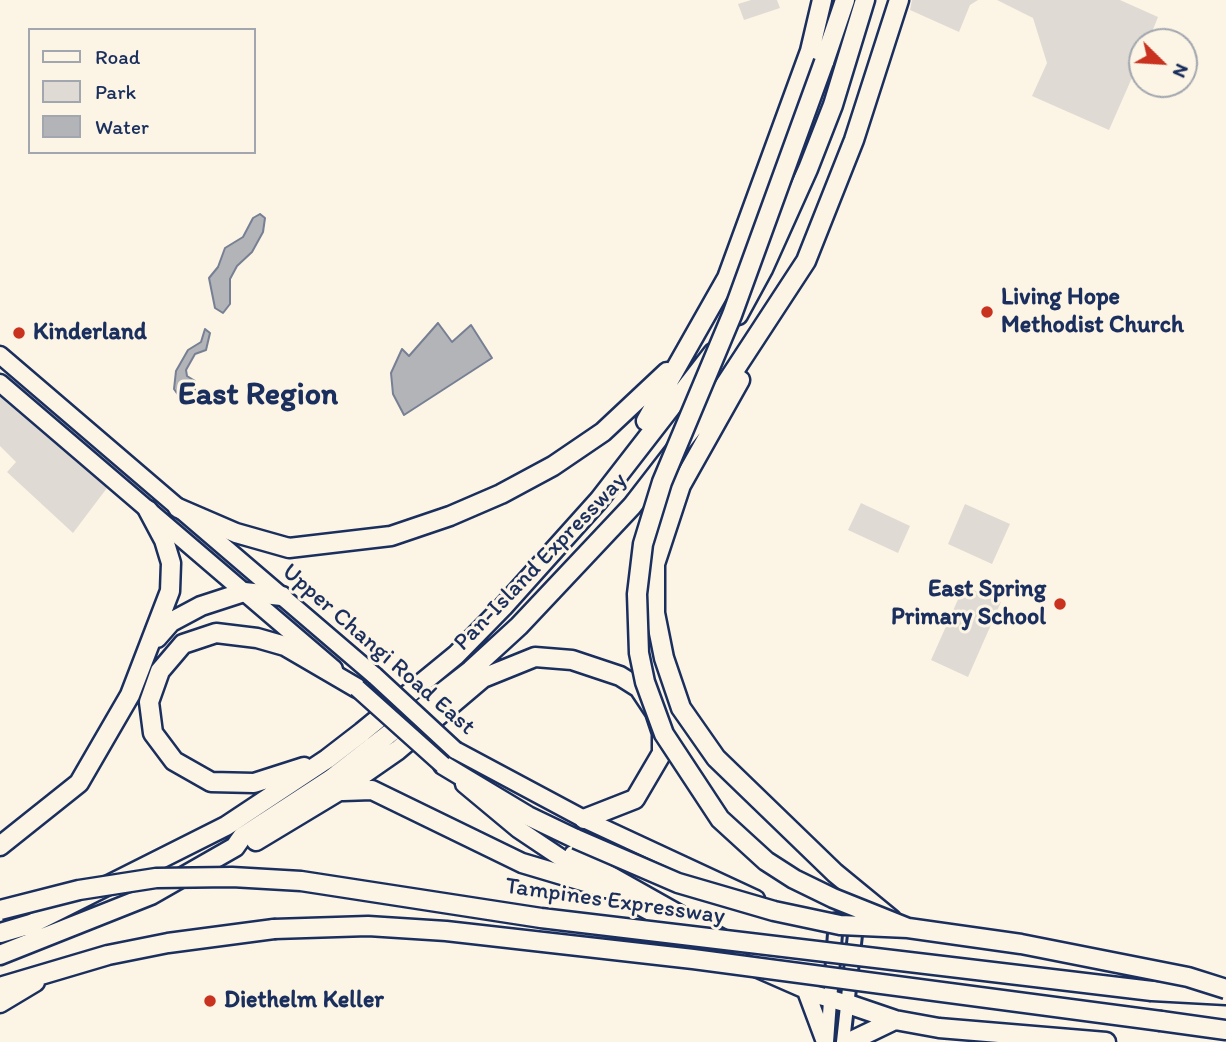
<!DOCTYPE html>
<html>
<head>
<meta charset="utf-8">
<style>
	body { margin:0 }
	#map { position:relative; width:1226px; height:1042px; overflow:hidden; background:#fcf5e5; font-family:Itim,sans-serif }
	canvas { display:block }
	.legend { position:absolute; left:28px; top:28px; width:228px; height:126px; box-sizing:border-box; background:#fcf5e5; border:2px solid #a2a6af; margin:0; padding:9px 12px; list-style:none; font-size:21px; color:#1b2f5e }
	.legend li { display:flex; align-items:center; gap:14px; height:35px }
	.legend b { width:35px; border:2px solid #a2a6af }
	.north { position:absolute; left:1128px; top:28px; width:70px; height:70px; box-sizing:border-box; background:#fcf5e5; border:2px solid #a2a6af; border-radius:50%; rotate:114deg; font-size:19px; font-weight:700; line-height:28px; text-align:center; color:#1b2f5e }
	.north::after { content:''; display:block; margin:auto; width:24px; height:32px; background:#c8321e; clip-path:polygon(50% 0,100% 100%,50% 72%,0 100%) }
</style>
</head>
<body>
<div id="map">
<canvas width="1226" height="1042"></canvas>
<ul class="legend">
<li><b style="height:9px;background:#fcf5e5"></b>Road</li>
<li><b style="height:19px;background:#dfdbd4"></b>Park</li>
<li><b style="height:19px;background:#b2b4b8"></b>Water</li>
</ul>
<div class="north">N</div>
</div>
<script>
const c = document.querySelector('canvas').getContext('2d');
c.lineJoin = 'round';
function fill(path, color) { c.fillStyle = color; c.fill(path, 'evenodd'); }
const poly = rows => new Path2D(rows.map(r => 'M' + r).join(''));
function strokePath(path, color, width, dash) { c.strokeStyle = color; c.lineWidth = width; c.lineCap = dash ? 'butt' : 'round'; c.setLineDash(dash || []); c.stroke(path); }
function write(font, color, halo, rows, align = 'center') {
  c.font = font + ' Itim,sans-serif'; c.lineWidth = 6; c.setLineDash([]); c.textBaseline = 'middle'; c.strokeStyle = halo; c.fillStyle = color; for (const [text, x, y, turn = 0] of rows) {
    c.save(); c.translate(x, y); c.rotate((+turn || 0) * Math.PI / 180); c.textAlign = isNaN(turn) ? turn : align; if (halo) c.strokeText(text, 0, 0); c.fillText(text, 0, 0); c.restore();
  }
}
fill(poly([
	[751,0,777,0,780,8,744,20,738,4],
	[912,0,978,0,970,5,959,32,910,10],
	[997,0,1120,0,1158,17,1148,42,1142,42,1142,55,1109,130,1032,96,1047,63,1033,18],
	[0,395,110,484,73,533,7,472,16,462,0,446],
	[861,503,910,526,898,553,848,530],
	[965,504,1010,524,992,564,948,544],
	[964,586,1001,602,968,677,931,660]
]), '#dfdbd4');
const water = poly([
	[260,214,265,218,263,232,252,252,237,266,230,279,230,304,223,313,215,308,209,278,218,267,225,248,243,237,253,218,260,214],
	[438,323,452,342,471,325,492,358,404,415,393,394,391,373,402,349,409,356,438,323],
	[205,329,210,333,206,350,195,354,186,370,187,376,195,381,195,391,188,396,179,396,174,389,176,371,188,350,201,342,205,329]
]);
fill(water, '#b2b4b8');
strokePath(water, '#767f94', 2);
const tertiary = poly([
	[827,1042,836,920],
	[843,1042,856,926]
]);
const primary = poly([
	[0,355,375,676],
	[0,383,334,669],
	[455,750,584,819,756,899],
	[464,784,518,829,606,888,744,963,817,995,848,1004],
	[573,854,724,939],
	[806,991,825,1042]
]);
const motorway = poly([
	[824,62,845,0],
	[738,315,763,269,808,169,833,105,865,0],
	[740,380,681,485,655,564,655,613,664,658,681,708,716,758,835,873,891,919],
	[646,421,727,278,810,51,822,0],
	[178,508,236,533,289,548,391,536,450,516,501,494,553,466,603,432,667,372],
	[157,638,171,622,201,606,244,592,282,596],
	[443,765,528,816,576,839],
	[304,767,254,783,211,782,174,761,153,733,149,702,160,671,183,644,216,633,257,638,285,646,357,688],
	[343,791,372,790,522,863,606,888],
	[256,841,339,791,398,750,483,678,535,657,572,660,620,676,639,688,655,712,662,733,662,753,635,799,584,819],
	[0,846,79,783,130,695,170,591,171,563,164,540,148,510],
	[0,933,31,924,226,826,327,759,362,732,456,655,503,607,599,500,713,353],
	[0,955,151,895,235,847,242,837,331,779,471,670,519,626,632,506,721,391,806,261,854,140,899,0],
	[0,987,108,955,168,943,274,929],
	[1152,991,1226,995],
	[0,1003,35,982],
	[848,1004,895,1020,939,1028,1106,1042],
	[1161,1021,1226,1030],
	[849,1042,895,1020]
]);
strokePath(tertiary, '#1b2f5e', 18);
strokePath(primary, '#1b2f5e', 21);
strokePath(motorway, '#1b2f5e', 23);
strokePath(tertiary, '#fcf5e5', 12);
strokePath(primary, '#fcf5e5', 16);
strokePath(motorway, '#fcf5e5', 18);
const primaryBridge = poly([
	[375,676,455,750],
	[357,688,443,765]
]);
const motorwayBridge = poly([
	[824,62,732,315,662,482,643,544,637,594,639,653,645,682,664,734,720,819,766,861,794,879,833,898,908,928],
	[576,839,678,883,774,911,840,925,908,928,1021,944,1188,977,1226,989],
	[0,910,79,890,156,878,232,877,301,881,541,918,1152,991],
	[274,929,368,926,446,931,693,959,1161,1021]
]);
strokePath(primaryBridge, '#1b2f5e', 21, []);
strokePath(motorwayBridge, '#1b2f5e', 23, []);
strokePath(primaryBridge, '#fcf5e5', 16);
strokePath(motorwayBridge, '#fcf5e5', 18);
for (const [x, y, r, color] of [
	[987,312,7,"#c8321e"],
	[19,333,7,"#c8321e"],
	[1060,604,7,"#c8321e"],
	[210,1001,7,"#c8321e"]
]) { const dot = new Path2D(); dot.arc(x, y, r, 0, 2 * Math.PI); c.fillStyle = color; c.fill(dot); strokePath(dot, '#fcf5e5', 2.5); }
write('bold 24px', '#1b2f5e', '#fcf5e5', [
	["Living Hope",1001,298],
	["Methodist Church",1001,326],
	["Kinderland",33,333],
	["East Spring",1046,590,"right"],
	["Primary School",1046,618,"right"],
	["Diethelm Keller",224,1001]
], 'left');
write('24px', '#1b2f5e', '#fcf5e5', [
	["Pan-Island Expressway",541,562,-46],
	["Upper Changi Road East",378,650,41],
	["Tampines Expressway",615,902,8]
]);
write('bold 32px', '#1b2f5e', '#fcf5e5', [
	["East Region",258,396]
]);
</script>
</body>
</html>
